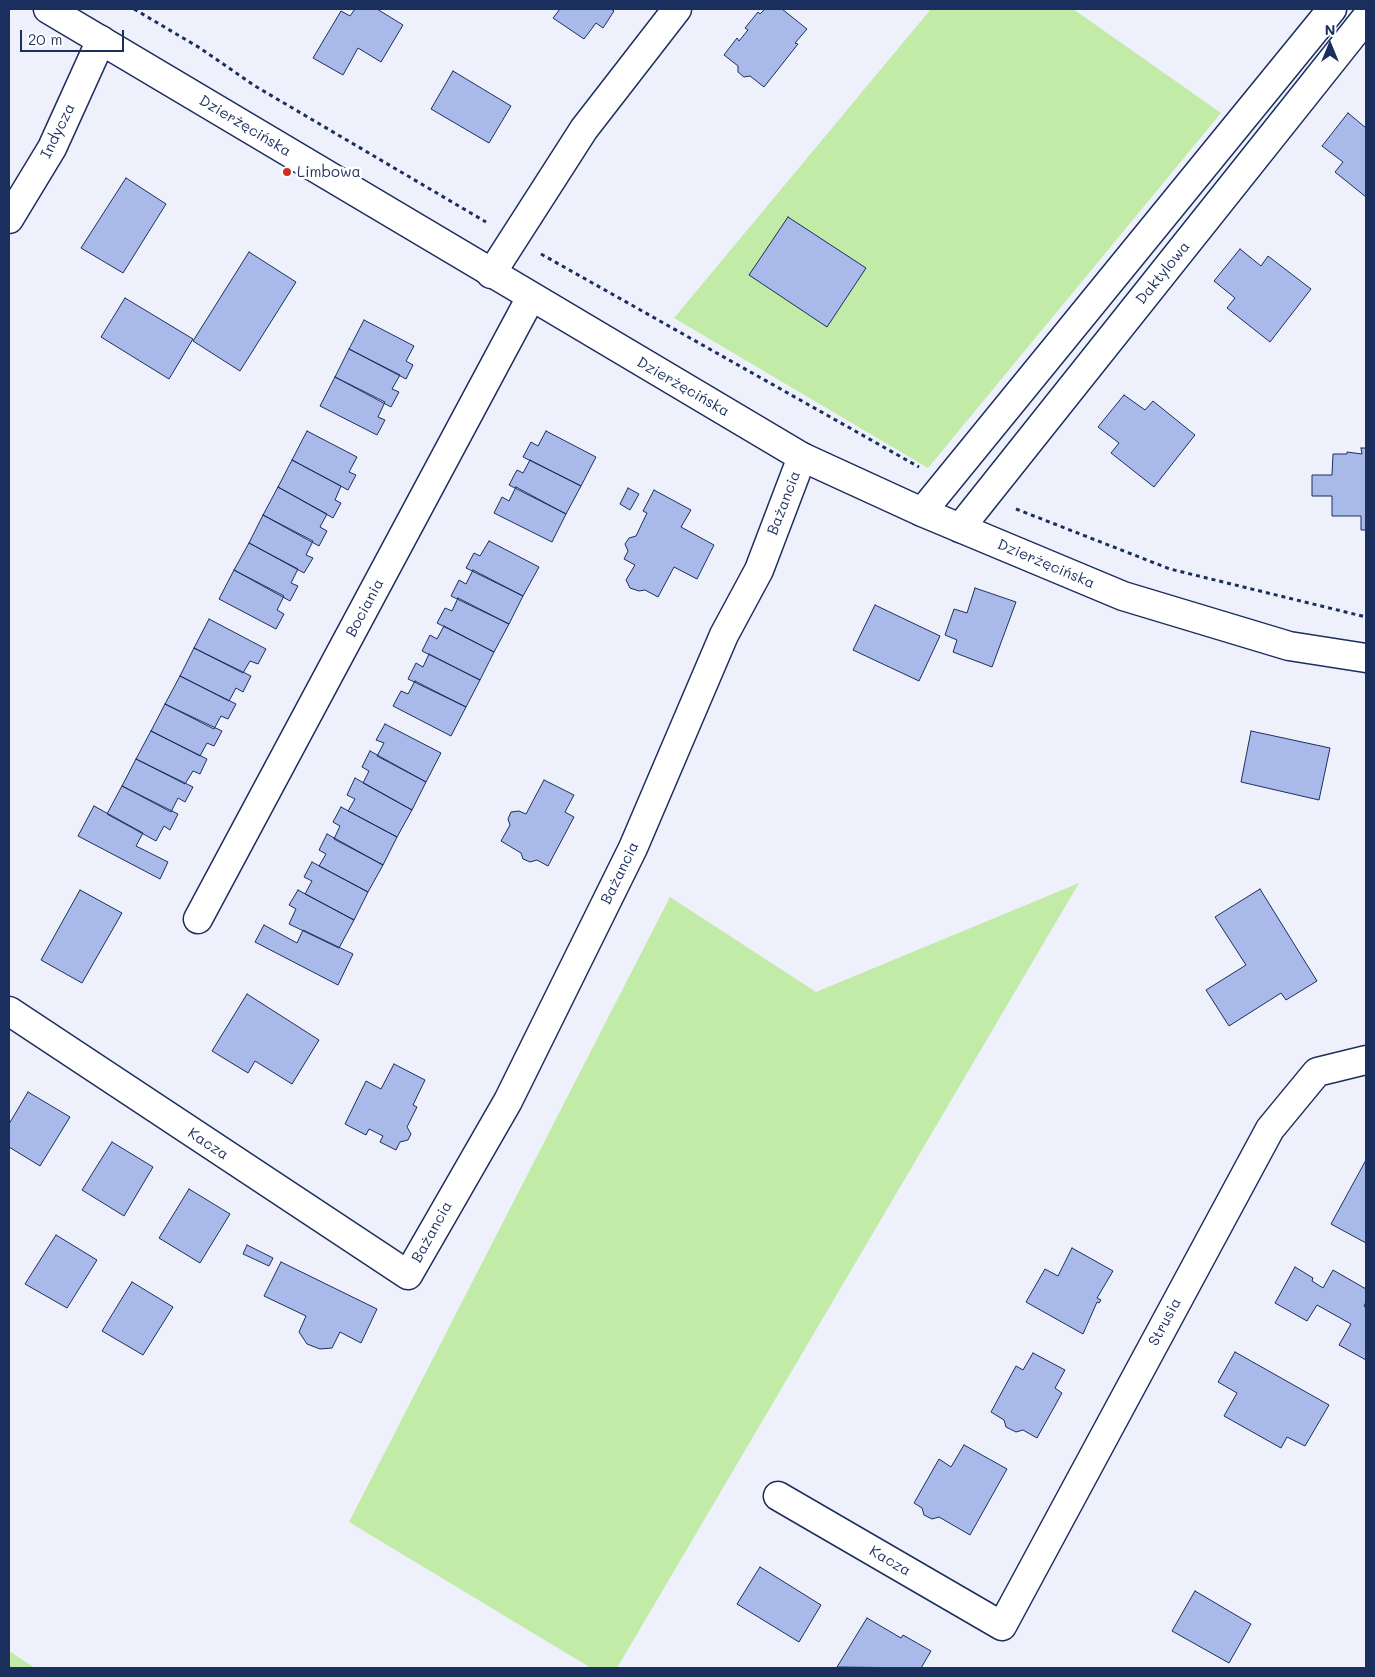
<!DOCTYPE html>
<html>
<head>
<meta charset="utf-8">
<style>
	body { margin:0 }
	#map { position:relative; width:1375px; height:1677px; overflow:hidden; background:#eef1fb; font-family:Mali,sans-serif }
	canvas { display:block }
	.frame { position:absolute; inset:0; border:10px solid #1b2f5e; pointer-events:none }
	.north { position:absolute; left:1305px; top:20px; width:50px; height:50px; -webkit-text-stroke:4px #fff; paint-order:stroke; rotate:0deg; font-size:14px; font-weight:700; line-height:20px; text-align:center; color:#1b2f5e }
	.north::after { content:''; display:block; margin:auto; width:18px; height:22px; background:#1b2f5e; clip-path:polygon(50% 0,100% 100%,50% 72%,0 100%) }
	.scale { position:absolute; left:20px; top:30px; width:104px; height:22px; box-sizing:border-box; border:2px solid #1b2f5e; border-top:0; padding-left:6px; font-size:15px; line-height:18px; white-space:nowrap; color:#1b2f5e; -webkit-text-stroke:4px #fff; paint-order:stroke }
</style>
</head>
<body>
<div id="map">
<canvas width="1375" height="1677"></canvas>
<div class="frame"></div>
<div class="north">N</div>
<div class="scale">20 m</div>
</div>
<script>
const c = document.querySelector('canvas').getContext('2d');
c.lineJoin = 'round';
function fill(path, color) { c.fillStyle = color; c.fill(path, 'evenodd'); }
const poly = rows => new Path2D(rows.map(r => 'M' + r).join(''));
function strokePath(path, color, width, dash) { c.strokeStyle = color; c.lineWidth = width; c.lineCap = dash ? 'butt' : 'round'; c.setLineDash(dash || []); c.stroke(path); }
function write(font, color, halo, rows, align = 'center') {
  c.font = font + ' Mali,sans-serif'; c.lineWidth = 5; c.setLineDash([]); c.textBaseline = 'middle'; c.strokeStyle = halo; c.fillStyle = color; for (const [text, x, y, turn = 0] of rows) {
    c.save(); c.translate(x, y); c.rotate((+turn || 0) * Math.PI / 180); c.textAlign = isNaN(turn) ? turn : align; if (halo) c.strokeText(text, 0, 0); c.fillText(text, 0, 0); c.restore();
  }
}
fill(poly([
	[931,9,1073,9,1221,113,928,468,674,318],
	[1079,883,617,1668,591,1668,349,1522,670,897,816,992],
	[9,1651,35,1668,9,1668]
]), '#c2eba7');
const building = poly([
	[355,9,377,9,403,25,381,62,358,48,343,75,313,58,341,11,350,16,355,9],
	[560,9,611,9,614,11,603,28,596,23,584,39,553,18,560,9],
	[765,9,782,9,807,29,795,43,798,44,764,87,750,76,744,77,738,72,738,66,724,55,737,38,739,41,748,30,745,28,758,12,760,14,765,9],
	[453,71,511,106,489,143,431,109,453,71],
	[1348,113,1366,128,1366,197,1335,172,1343,162,1322,146,1348,113],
	[126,178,166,204,123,273,81,248,126,178],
	[788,217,866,268,827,327,749,275,788,217],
	[1240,249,1261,266,1268,256,1311,289,1270,342,1227,308,1235,298,1214,281,1240,249],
	[249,252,296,282,240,371,193,341,249,252],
	[125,298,193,339,169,379,101,337,125,298],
	[364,320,414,346,406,361,413,365,406,379,349,349,364,320],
	[349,349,400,375,392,389,399,392,391,407,335,377,349,349],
	[335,377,385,402,378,417,385,420,377,435,320,406,335,377],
	[1124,395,1145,410,1153,401,1195,435,1154,487,1111,453,1119,443,1098,427,1124,395],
	[307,431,357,457,349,472,356,475,348,490,292,460,307,431],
	[546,431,596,457,581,486,523,457,531,442,538,446,546,431],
	[1361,448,1366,448,1366,530,1361,530,1361,516,1332,516,1332,496,1312,496,1312,475,1332,475,1333,454,1347,454,1347,452,1362,454,1361,448],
	[292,460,341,486,335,500,341,503,333,518,278,487,292,460],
	[530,460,581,486,566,514,509,485,517,470,523,473,530,460],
	[278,487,327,514,320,527,327,531,319,546,263,515,278,487],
	[516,487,566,514,552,542,494,513,502,497,509,501,516,487],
	[628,488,639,494,630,510,620,504,628,488],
	[654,490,691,510,681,527,714,545,697,579,674,567,658,597,645,590,639,591,630,588,626,580,635,565,624,559,628,551,625,544,629,538,636,536,647,513,643,511,654,490],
	[263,515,313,541,306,555,313,558,304,573,249,543,263,515],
	[489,541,539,567,523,596,466,568,474,553,480,556,489,541],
	[249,543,298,569,291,583,298,586,290,601,234,570,249,543],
	[234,570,284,596,277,610,284,614,276,629,219,599,234,570],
	[473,570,523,596,509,624,451,596,459,580,466,584,473,570],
	[975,588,1016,602,992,667,953,652,957,640,945,635,954,609,967,613,975,588],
	[458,598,509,624,494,652,437,623,445,608,452,611,458,598],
	[875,605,940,636,919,681,853,650,875,605],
	[209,619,266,649,258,664,250,661,243,673,194,648,209,619],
	[444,626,494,652,480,680,422,651,430,635,437,639,444,626],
	[194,648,251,676,243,692,236,688,229,701,180,676,194,648],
	[429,654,480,680,466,707,408,679,416,663,423,667,429,654],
	[180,676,236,704,228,719,221,716,214,729,165,704,180,676],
	[415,681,466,707,451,736,393,706,401,691,408,694,415,681],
	[165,704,222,731,214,746,207,743,200,756,151,731,165,704],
	[385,724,441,753,426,782,377,756,384,743,376,740,385,724],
	[151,731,207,759,200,774,193,771,185,784,136,759,151,731],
	[1251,731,1330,748,1319,800,1241,782,1251,731],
	[370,751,426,782,412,810,363,783,369,771,362,767,370,751],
	[136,759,193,787,185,802,178,798,171,812,122,786,136,759],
	[355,778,412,810,397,837,348,811,355,799,347,795,355,778],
	[544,780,574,795,565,812,574,817,548,866,537,860,530,862,523,859,521,853,501,841,510,825,508,819,511,812,519,811,526,814,544,780],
	[122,786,178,814,170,830,164,826,156,841,107,814,122,786],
	[94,806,143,833,136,846,168,862,160,879,78,836,94,806],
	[341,807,397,837,383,865,334,839,340,826,333,822,341,807],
	[327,834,383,865,368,892,319,866,326,854,319,850,327,834],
	[312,862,368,892,354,920,305,894,312,881,304,877,312,862],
	[1260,889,1317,981,1286,1000,1281,993,1229,1026,1206,990,1246,965,1215,917,1260,889],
	[80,890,122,913,82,983,41,960,80,890],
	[298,890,354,920,339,948,289,924,296,909,289,905,298,890],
	[264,925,297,943,303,930,353,954,338,985,255,942,264,925],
	[247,994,319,1040,292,1084,255,1061,248,1073,212,1051,247,994],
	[394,1064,425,1080,413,1105,417,1107,407,1127,411,1134,408,1140,400,1142,396,1150,380,1142,383,1136,369,1129,366,1135,345,1124,366,1081,381,1089,394,1064],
	[28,1092,70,1117,40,1166,9,1147,9,1124,28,1092],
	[112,1142,153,1167,124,1216,82,1190,112,1142],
	[1366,1160,1366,1243,1331,1224,1366,1160],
	[189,1189,230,1214,200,1263,159,1238,189,1189],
	[56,1235,97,1260,67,1308,25,1284,56,1235],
	[247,1245,273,1258,269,1266,243,1254,247,1245],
	[1072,1248,1113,1271,1097,1298,1101,1300,1099,1303,1097,1302,1083,1334,1026,1302,1045,1269,1058,1276,1072,1248],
	[281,1262,377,1309,361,1343,340,1332,332,1348,320,1349,307,1344,299,1332,306,1316,264,1296,281,1262],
	[1295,1267,1313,1278,1312,1281,1323,1288,1333,1270,1366,1289,1366,1302,1364,1306,1366,1308,1366,1360,1339,1345,1351,1324,1317,1305,1307,1321,1275,1303,1295,1267],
	[132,1282,173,1307,143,1355,102,1331,132,1282],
	[1235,1352,1329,1405,1305,1446,1287,1437,1281,1448,1224,1416,1237,1393,1218,1382,1235,1352],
	[1033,1353,1065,1370,1055,1388,1062,1393,1037,1438,1023,1430,1016,1432,1006,1427,1004,1420,991,1412,1016,1366,1023,1370,1033,1353],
	[964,1445,1007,1469,970,1535,939,1517,932,1519,924,1515,922,1508,914,1503,939,1459,951,1467,964,1445],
	[760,1567,821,1605,799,1642,737,1604,760,1567],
	[1195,1591,1251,1624,1229,1663,1172,1631,1195,1591],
	[867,1618,901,1638,903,1635,931,1651,921,1668,837,1667,867,1618]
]);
fill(building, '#a9baea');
strokePath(building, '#1b2f5e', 1);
const minor = poly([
	[9,219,52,148,101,40],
	[491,274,584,129,677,9],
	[922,512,1332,9],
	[960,528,1366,18],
	[198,919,531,297],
	[9,1011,408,1275,508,1101,633,848,724,635,759,570,802,457],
	[778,1496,1002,1626,1270,1129,1317,1072,1366,1060]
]);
const tertiary = poly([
	[48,9,802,457,922,512,1123,596,1289,646,1366,658]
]);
strokePath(minor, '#1b2f5e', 31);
strokePath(tertiary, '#1b2f5e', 31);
strokePath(poly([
	[134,9,200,48,255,86,486,222],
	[541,254,919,467],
	[1016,509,1170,569,1366,617]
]), '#1b2f5e', 3, [4, 4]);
strokePath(minor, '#fff', 28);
strokePath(tertiary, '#fff', 28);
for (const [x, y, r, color] of [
	[287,172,5,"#c8321e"]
]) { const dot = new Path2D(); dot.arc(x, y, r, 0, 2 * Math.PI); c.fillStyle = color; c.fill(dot); strokePath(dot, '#fff', 2); }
write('15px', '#1b2f5e', '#fff', [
	["Dzierżęcińska",245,126,31],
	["Indycza",58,131,-64],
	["Daktylowa",1163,273,-51],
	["Dzierżęcińska",683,387,30],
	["Bażancia",784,503,-69],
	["Dzierżęcińska",1046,564,23],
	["Bociania",365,608,-62],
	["Bażancia",620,873,-64],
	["Kacza",208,1144,33],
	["Bażancia",432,1232,-61],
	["Strusia",1165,1322,-62],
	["Kacza",890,1561,30]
]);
write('15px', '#1b2f5e', '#fff', [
	["Limbowa",297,172]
], 'left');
</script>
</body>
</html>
